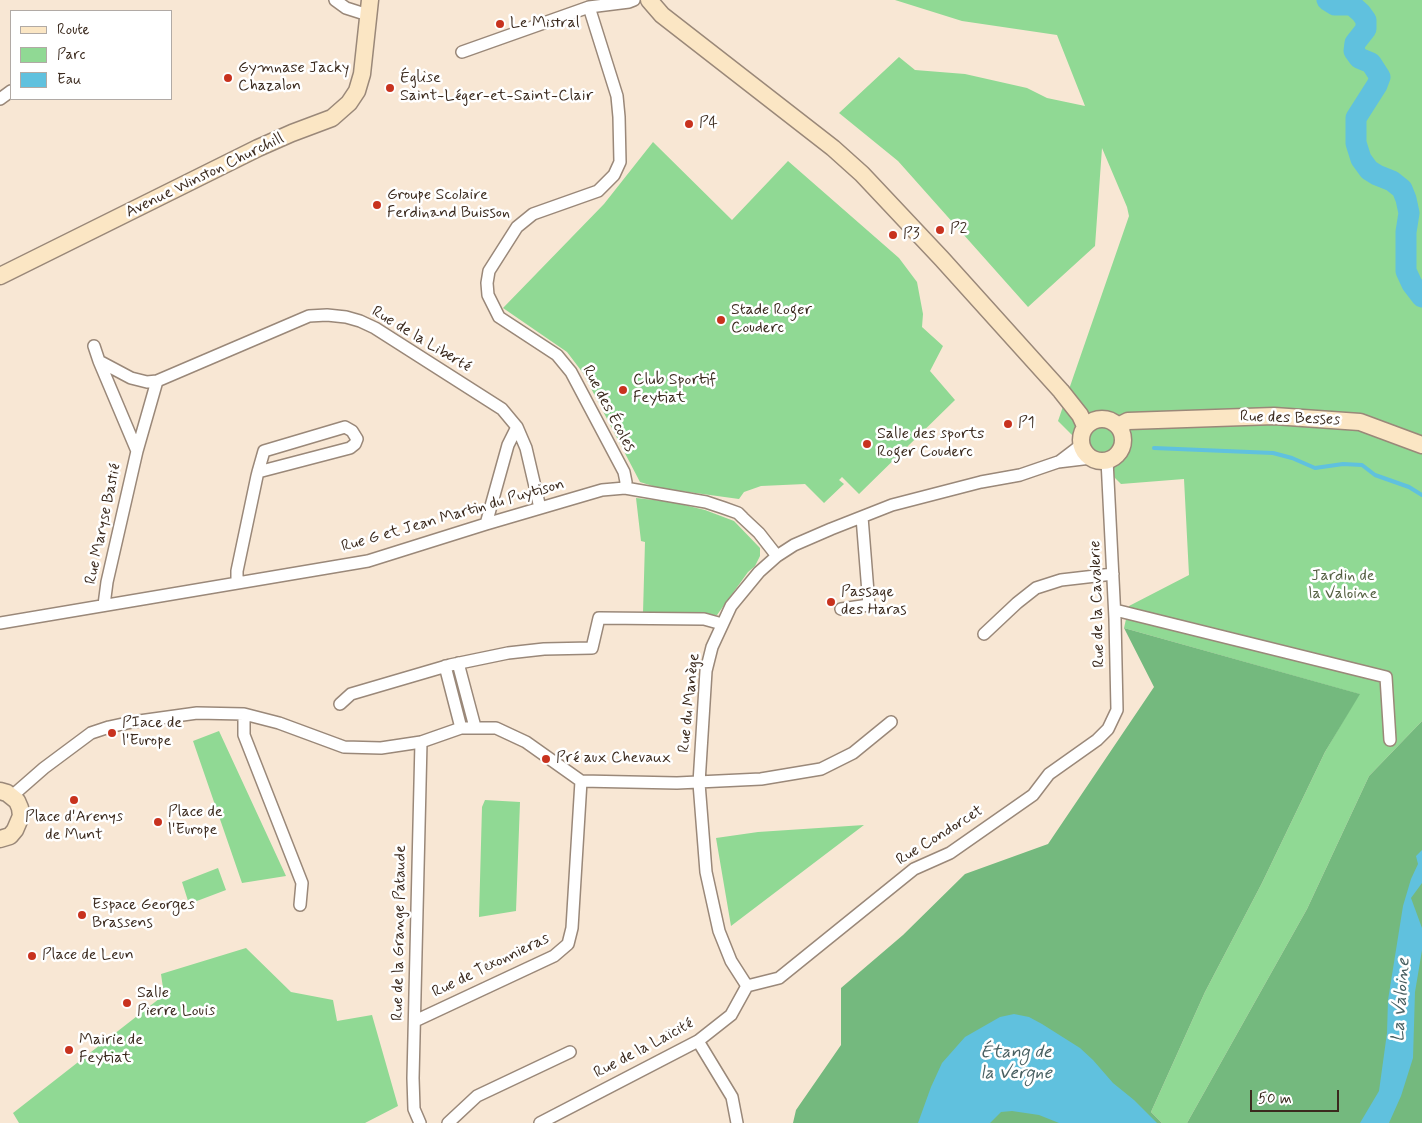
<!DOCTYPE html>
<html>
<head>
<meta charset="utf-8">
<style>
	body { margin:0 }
	#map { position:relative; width:1422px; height:1123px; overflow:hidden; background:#f8e7d4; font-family:Mynerve,sans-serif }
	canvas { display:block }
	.legend { position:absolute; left:10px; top:10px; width:162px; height:90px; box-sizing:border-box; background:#fff; border:1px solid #b1aaa5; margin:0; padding:6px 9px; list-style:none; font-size:15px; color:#3b2a1e }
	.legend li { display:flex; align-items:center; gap:10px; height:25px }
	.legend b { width:25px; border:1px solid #b1aaa5 }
	.scale { position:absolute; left:1250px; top:1090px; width:89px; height:22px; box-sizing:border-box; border:2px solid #3b2a1e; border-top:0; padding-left:6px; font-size:15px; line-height:18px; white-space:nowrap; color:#3b2a1e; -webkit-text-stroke:4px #fff; paint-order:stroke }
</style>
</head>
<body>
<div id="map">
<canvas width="1422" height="1123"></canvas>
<ul class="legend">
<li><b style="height:6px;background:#fbe6c4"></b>Route</li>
<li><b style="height:14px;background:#90d994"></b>Parc</li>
<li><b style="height:14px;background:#60c1de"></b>Eau</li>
</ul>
<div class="scale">50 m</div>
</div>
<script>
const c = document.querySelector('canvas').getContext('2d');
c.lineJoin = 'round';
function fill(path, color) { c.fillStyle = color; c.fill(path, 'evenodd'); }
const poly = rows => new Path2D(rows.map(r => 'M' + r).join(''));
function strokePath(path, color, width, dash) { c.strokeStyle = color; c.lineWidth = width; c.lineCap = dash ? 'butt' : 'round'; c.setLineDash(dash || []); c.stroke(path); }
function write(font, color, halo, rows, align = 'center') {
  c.font = font + ' Mynerve,sans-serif'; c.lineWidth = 5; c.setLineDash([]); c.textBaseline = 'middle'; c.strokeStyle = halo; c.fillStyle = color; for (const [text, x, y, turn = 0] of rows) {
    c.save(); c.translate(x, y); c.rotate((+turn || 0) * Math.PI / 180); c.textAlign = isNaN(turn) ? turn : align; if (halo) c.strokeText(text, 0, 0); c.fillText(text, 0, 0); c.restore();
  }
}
fill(poly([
	[895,0,1422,0,1422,721,1369,776,1307,909,1187,1123,1162,1123,1151,1112,1205,992,1262,883,1325,752,1359,694,1124,628,1129,606,1189,575,1184,479,1121,484,1058,421,1129,216,1127,207,1102,148,1095,246,1028,307,898,161,839,113,899,57,915,70,965,74,1027,88,1047,98,1085,106,1057,35,962,21],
	[653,142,732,220,788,161,899,258,917,282,923,314,922,327,943,346,930,371,955,400,859,494,842,477,839,480,844,484,824,503,805,484,761,486,744,492,739,499,659,488,640,482,583,373,567,352,503,308,604,204],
	[636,498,672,502,705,510,734,521,760,548,760,556,755,566,748,572,717,615,643,613,645,542,641,541],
	[219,731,286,876,242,883,193,741],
	[485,800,520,802,516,911,479,917,482,807],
	[864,825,731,926,716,838,758,832],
	[218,868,226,890,189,904,182,882],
	[246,948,291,992,333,1000,337,1021,372,1015,398,1106,365,1123,19,1123,13,1113,164,995,161,974]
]), '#90d994');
fill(poly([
	[1124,628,1360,694,1325,752,1262,883,1205,992,1151,1112,1162,1123,793,1123,796,1110,841,1045,841,988,903,935,965,874,1048,844,1154,687],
	[1422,721,1422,1123,1187,1123,1307,909,1369,776]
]), '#74b97e');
fill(poly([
	[1321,0,1327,0,1335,5,1352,5,1361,13,1366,20,1365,28,1355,43,1354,51,1359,58,1371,63,1380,77,1377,85,1356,118,1356,143,1361,159,1369,170,1377,175,1392,181,1402,189,1406,199,1409,213,1406,232,1406,271,1412,284,1422,297,1422,302,1415,297,1402,275,1400,231,1404,220,1406,211,1401,197,1398,192,1386,182,1373,177,1364,171,1353,152,1352,144,1353,118,1356,109,1372,88,1373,82,1373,77,1369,69,1353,61,1347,48,1350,39,1359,32,1363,26,1359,17,1353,11,1331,7,1326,5],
	[1422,850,1422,883,1411,898,1422,928,1422,950,1415,992,1413,1058,1401,1096,1389,1123,1360,1123,1379,1091,1387,1033,1388,1000,1403,906,1411,879,1418,864,1416,856],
	[1014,1014,1029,1017,1042,1024,1080,1048,1093,1060,1113,1083,1134,1100,1157,1123,1059,1123,1039,1115,1012,1111,1001,1112,990,1123,918,1123,931,1087,942,1063,965,1037,1000,1017]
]), '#60c1de');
strokePath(poly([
	[1154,448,1273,453,1292,458,1315,468,1343,464,1362,465,1375,475,1409,487,1422,495]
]), '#60c1de', 4);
strokePath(poly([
	[1327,0,1335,5,1352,5,1361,13,1366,20,1366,29,1355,43,1354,51,1359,58,1371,63,1380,77,1377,85,1356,118,1356,143,1361,159,1369,170,1377,175,1392,181,1402,189,1406,199,1409,213,1406,232,1406,271,1412,284,1422,297]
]), '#60c1de', 21);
const street = poly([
	[335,0,346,8,368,15],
	[589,7,617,96,619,117,620,162,614,175,598,191,533,214,517,227,489,271,487,283,488,295,499,317,557,355,571,372,624,472,626,482,625,488],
	[462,52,589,7,629,2,634,0],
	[0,99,11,91],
	[94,346,99,361,131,378,147,382,157,381,137,451,99,361],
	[157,381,309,316,327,315,346,317,360,321,375,328,502,409,517,427,526,448,540,508],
	[1060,461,1081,445],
	[486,524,508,445,517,427],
	[237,583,237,571,257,476,258,472,264,451,345,427,352,431,357,439,355,444,350,448,258,472],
	[104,605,107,582,137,451],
	[841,609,869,605,862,517],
	[1115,610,1386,677,1390,740],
	[0,623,368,561,486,524,602,490,625,488,706,502,724,508,738,513,743,518,759,533,777,556],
	[984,634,1017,603,1036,588,1061,580,1113,574],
	[458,663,475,727],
	[445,666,461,728],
	[340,704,351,694,450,665,508,653,544,649,592,648,599,618,704,619,722,624],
	[244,714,244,735,302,883,300,905],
	[12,796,44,768,91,733,109,727,132,722,197,713,244,714,279,723,344,747,381,748,421,742,461,728,496,728,526,742,581,781,677,783,761,779,821,769,853,753,891,722],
	[747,986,731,961,719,931,706,872,699,783,706,671,712,647,731,606,759,572,777,556,794,545,831,529,892,505,981,482,1020,475,1058,462,1091,458],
	[747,986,779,978,914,869,950,853,1033,795,1049,774,1097,740,1108,729,1117,710,1115,619,1107,460],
	[415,1021,554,956,568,944,572,928,581,781],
	[698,1041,732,1097,737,1123],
	[420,1123,414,1109,413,1078,421,742],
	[448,1123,477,1096,570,1052],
	[540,1123,698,1041,731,1015,747,986]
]);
const secondary = poly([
	[649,0,662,15,833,148,862,174,942,259,1061,391,1080,415,1085,426],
	[0,276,258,148,292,133,332,118,349,103,357,91,362,74,370,0],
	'1081 440a21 21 0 1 1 42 0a21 21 0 1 1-42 0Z',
	[1118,426,1128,421,1274,416,1360,422,1422,445],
	[0,791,7,793,17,801,20,808,21,816,15,830,10,836,0,839]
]);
strokePath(street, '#9a8879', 14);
strokePath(secondary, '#9a8879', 19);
strokePath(street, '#fff', 11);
strokePath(secondary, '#fbe6c4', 16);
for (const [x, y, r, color] of [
	[500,24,5,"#c8321e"],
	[228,78,5,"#c8321e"],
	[390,88,5,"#c8321e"],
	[689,124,5,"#c8321e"],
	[377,205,5,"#c8321e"],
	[940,230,5,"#c8321e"],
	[893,235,5,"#c8321e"],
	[721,320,5,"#c8321e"],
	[623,390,5,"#c8321e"],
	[1008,424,5,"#c8321e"],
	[867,444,5,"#c8321e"],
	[831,602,5,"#c8321e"],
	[112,733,5,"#c8321e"],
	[546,759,5,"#c8321e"],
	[74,800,5,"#c8321e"],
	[158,822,5,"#c8321e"],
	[82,915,5,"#c8321e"],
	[32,956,5,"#c8321e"],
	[127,1003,5,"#c8321e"],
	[69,1050,5,"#c8321e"]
]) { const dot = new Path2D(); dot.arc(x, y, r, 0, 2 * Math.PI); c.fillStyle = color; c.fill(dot); strokePath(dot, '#fff', 2); }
write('16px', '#3b2a1e', '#fff', [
	["Le Mistral",510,24],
	["Gymnase Jacky",238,69],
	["Chazalon",238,87],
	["Église",400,79],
	["Saint-Léger-et-Saint-Clair",400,97],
	["P4",699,124],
	["Groupe Scolaire",387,196],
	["Ferdinand Buisson",387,214],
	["P2",950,230],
	["P3",903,235],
	["Stade Roger",731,311],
	["Couderc",731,329],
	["Club Sportif",633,381],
	["Feytiat",633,399],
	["P1",1018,424],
	["Salle des sports",877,435],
	["Roger Couderc",877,453],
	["Passage",841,593],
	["des Haras",841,611],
	["PIace de",122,724],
	["l'Europe",122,742],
	["Pré aux Chevaux",556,759],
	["Place de",168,813],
	["l'Europe",168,831],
	["Place d'Arenys",74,818,"center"],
	["de Munt",74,836,"center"],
	["Espace Georges",92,906],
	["Brassens",92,924],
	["Place de Leun",42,956],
	["Salle",137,994],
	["Pierre Louis",137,1012],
	["Mairie de",79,1041],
	["Feytiat",79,1059]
], 'left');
write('16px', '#3b2a1e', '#fff', [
	["Avenue Winston Churchill",205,176,-26],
	["Rue de la Liberté",421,340,31],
	["Rue des Écoles",608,409,62],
	["Rue des Besses",1290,419,2],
	["Rue G et Jean Martin du Puytison",453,516,-16],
	["Rue Maryse Bastié",104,524,-78],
	["Rue de la Cavalerie",1098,604,-92],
	["Rue du Manège",690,703,-84],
	["Rue Condorcet",940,836,-32],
	["Rue de la Grange Pataude",400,933,-89],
	["Rue de Texonnieras",491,966,-26],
	["Rue de la Laïcité",644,1049,-28]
]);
write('16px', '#545f41', '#fff', [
	["Jardin de",1343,577],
	["la Valoine",1343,595]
]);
write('italic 18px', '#485f61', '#fff', [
	["La Valoine",1402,1000,-86],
	["Étang de",1016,1053],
	["la Vergne",1016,1074]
]);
</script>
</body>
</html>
